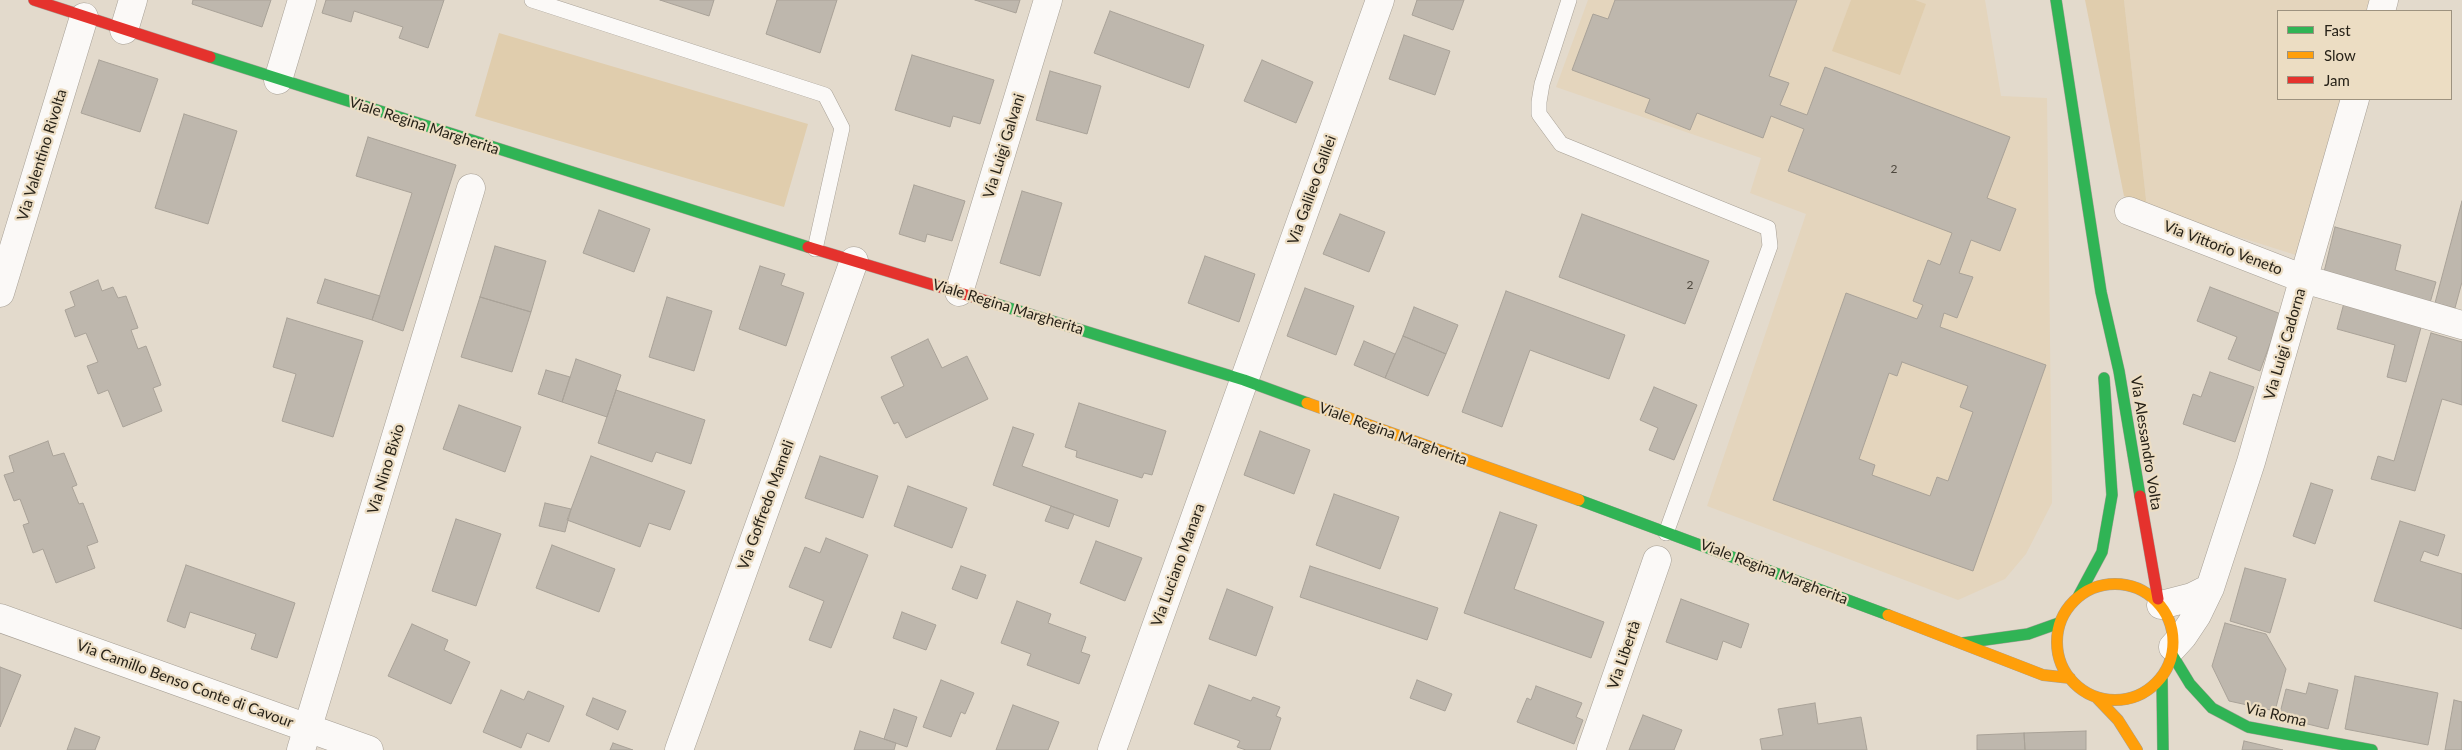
<!DOCTYPE html>
<html>
<head>
<meta charset="utf-8">
<style>
	body { margin:0 }
	#map { position:relative; width:2462px; height:750px; overflow:hidden; background:#e3dacc; font-family:Lato,sans-serif }
	canvas { display:block }
	.legend { position:absolute; left:2277px; top:10px; width:175px; height:90px; box-sizing:border-box; background:#ecddc3; border:1px solid #9d927f; margin:0; padding:6px 9px; list-style:none; font-size:15px; color:#272218 }
	.legend li { display:flex; align-items:center; gap:10px; height:25px }
	.legend b { width:25px; border:1px solid #9d927f }
</style>
</head>
<body>
<div id="map">
<canvas width="2462" height="750"></canvas>
<ul class="legend">
<li><b style="height:6px;background:#30b455"></b>Fast</li>
<li><b style="height:6px;background:#ff9f0a"></b>Slow</li>
<li><b style="height:6px;background:#e5322d"></b>Jam</li>
</ul>
</div>
<script>
const c = document.querySelector('canvas').getContext('2d');
c.lineJoin = 'round';
function fill(path, color) { c.fillStyle = color; c.fill(path, 'evenodd'); }
const poly = rows => new Path2D(rows.map(r => 'M' + r).join(''));
function strokePath(path, color, width, dash) { c.strokeStyle = color; c.lineWidth = width; c.lineCap = dash ? 'butt' : 'round'; c.setLineDash(dash || []); c.stroke(path); }
function write(font, color, halo, rows, align = 'center') {
  c.font = font + ' Lato,sans-serif'; c.lineWidth = 4.5; c.setLineDash([]); c.textBaseline = 'middle'; c.strokeStyle = halo; c.fillStyle = color; for (const [text, x, y, turn = 0] of rows) {
    c.save(); c.translate(x, y); c.rotate((+turn || 0) * Math.PI / 180); c.textAlign = isNaN(turn) ? turn : align; if (halo) c.strokeText(text, 0, 0); c.fillText(text, 0, 0); c.restore();
  }
}
fill(poly([
	[1588,0,1985,0,2001,96,2047,98,2052,503,2026,554,2005,579,1958,600,1707,506,1806,214,1750,193,1761,158,1556,87],
	[2124,0,2377,0,2374,11,2278,11,2278,99,2347,99,2299,256,2147,208]
]), '#e4d5bd');
fill(poly([
	[1851,0,1915,0,1926,4,1900,75,1832,51],
	[2085,0,2124,0,2147,208,2124,196],
	[499,33,808,124,784,207,475,116]
]), '#e0cdad');
const building = poly([
	[193,0,271,0,262,27,192,4,193,0],
	[326,0,444,0,428,48,399,38,403,27,354,11,351,22,322,13,326,0],
	[660,0,714,0,709,16,660,0],
	[777,0,837,0,820,53,766,34,777,0],
	[975,0,1020,0,1016,13,975,0],
	[1417,0,1464,0,1453,30,1412,15,1417,0],
	[1615,0,1797,0,1769,76,1789,83,1780,105,1807,115,1825,67,2010,137,1987,198,2016,209,2000,251,1971,240,1959,273,1973,277,1957,318,1944,313,1940,327,2046,365,1973,571,1773,500,1846,293,1917,319,1923,305,1913,301,1928,260,1940,265,1952,233,1788,171,1804,129,1771,116,1763,138,1697,113,1690,130,1645,112,1650,99,1572,70,1593,14,1608,19,1615,0],
	[1902,362,1968,386,1960,407,1973,412,1948,481,1937,477,1930,496,1872,475,1875,465,1859,459,1889,373,1897,376,1902,362],
	[1110,11,1204,45,1189,88,1094,53,1110,11],
	[1404,35,1450,51,1435,95,1389,79,1404,35],
	[912,55,994,80,980,124,953,116,950,127,895,110,912,55],
	[99,60,158,79,140,132,81,113,99,60],
	[1262,60,1313,82,1296,123,1244,101,1262,60],
	[1050,71,1101,86,1087,134,1036,120,1050,71],
	[184,114,237,131,208,224,155,208,184,114],
	[368,137,456,165,403,331,372,320,412,193,356,176,368,137],
	[914,185,965,201,952,241,927,234,925,242,899,234,914,185],
	[1022,191,1062,203,1040,276,1000,263,1022,191],
	[2462,201,2462,282,2455,308,2435,303,2462,201],
	[599,210,650,229,634,272,583,253,599,210],
	[1340,214,1385,232,1369,272,1323,254,1340,214],
	[1582,214,1709,261,1685,324,1559,277,1582,214],
	[2335,227,2401,245,2395,270,2436,282,2430,303,2324,272,2335,227],
	[495,246,546,261,531,312,480,297,495,246],
	[1205,256,1255,274,1239,322,1188,303,1205,256],
	[760,266,785,274,781,285,804,293,786,346,739,329,760,266],
	[325,279,380,296,372,320,317,303,325,279],
	[98,280,102,291,113,287,118,298,126,296,138,328,131,330,138,349,146,346,161,385,153,388,162,411,123,427,108,390,98,394,87,366,98,362,86,333,75,337,65,310,75,306,70,292,98,280],
	[2210,287,2281,314,2260,371,2228,359,2237,337,2197,321,2210,287],
	[1305,288,1354,306,1336,355,1287,336,1305,288],
	[1506,291,1625,335,1609,379,1530,350,1502,427,1462,412,1506,291],
	[480,297,531,312,512,372,461,357,480,297],
	[667,297,712,311,694,371,649,357,667,297],
	[2344,303,2422,324,2406,382,2387,377,2395,345,2337,329,2344,303],
	[1414,307,1458,325,1446,354,1403,336,1414,307],
	[287,318,363,341,333,437,282,421,296,374,273,367,287,318],
	[2431,333,2462,342,2462,405,2442,399,2415,491,2371,479,2378,456,2394,461,2431,333],
	[1403,336,1446,354,1428,396,1385,378,1403,336],
	[928,339,942,368,967,356,988,399,906,438,898,422,894,424,881,397,904,386,891,357,928,339],
	[1364,341,1395,354,1385,378,1354,365,1364,341],
	[576,359,621,375,607,417,562,402,576,359],
	[546,370,570,377,562,402,538,394,546,370],
	[2210,372,2254,387,2235,442,2183,424,2193,394,2201,397,2210,372],
	[1654,387,1697,405,1674,460,1649,450,1658,428,1640,420,1654,387],
	[616,390,705,420,691,464,656,452,652,462,598,443,616,390],
	[1079,403,1166,431,1152,475,1144,473,1142,478,1076,457,1077,451,1065,447,1079,403],
	[459,405,521,427,505,472,443,449,459,405],
	[1013,427,1034,434,1022,466,1118,500,1109,527,993,485,1013,427],
	[1260,431,1310,450,1294,494,1244,475,1260,431],
	[48,441,53,456,64,453,77,485,72,487,79,504,83,503,98,542,87,546,95,568,56,583,43,549,33,553,23,525,29,523,20,499,14,501,4,475,14,472,9,456,48,441],
	[591,456,685,491,670,530,649,523,640,547,567,520,591,456],
	[820,456,878,476,863,518,805,498,820,456],
	[2311,483,2333,490,2315,544,2293,536,2311,483],
	[908,486,967,508,952,548,894,526,908,486],
	[1334,494,1399,517,1380,569,1316,545,1334,494],
	[545,503,571,509,565,532,539,526,545,503],
	[1051,506,1074,514,1068,529,1045,521,1051,506],
	[1500,512,1537,525,1514,589,1604,622,1591,658,1464,613,1500,512],
	[456,519,501,534,476,606,432,591,456,519],
	[2400,521,2445,535,2438,556,2424,551,2420,561,2462,574,2462,629,2374,601,2400,521],
	[826,538,868,555,831,648,809,640,824,601,789,587,805,547,820,553,826,538],
	[1096,541,1142,558,1125,601,1080,583,1096,541],
	[552,545,615,569,599,612,536,588,552,545],
	[186,565,295,603,277,658,251,649,256,634,190,612,185,628,167,621,186,565],
	[961,566,986,575,977,599,952,589,961,566],
	[1310,566,1438,608,1427,640,1300,597,1310,566],
	[2245,568,2286,579,2270,633,2230,621,2245,568],
	[1227,589,1273,607,1256,656,1209,639,1227,589],
	[1681,599,1749,624,1741,648,1723,641,1717,660,1666,642,1681,599],
	[1017,601,1051,614,1048,623,1086,637,1081,652,1090,655,1079,684,1027,665,1031,654,1001,643,1017,601],
	[902,612,936,625,926,650,893,638,902,612],
	[2225,623,2266,634,2286,669,2275,711,2229,701,2212,666,2225,623],
	[412,624,448,640,444,650,470,662,451,704,388,676,412,624],
	[0,667,21,675,0,727,0,667],
	[2355,676,2438,693,2428,745,2345,729,2355,676],
	[941,680,974,693,965,714,961,712,951,737,923,727,941,680],
	[1417,680,1452,694,1445,711,1410,698,1417,680],
	[2309,683,2338,690,2328,729,2279,717,2286,689,2306,694,2309,683],
	[1209,685,1251,701,1253,697,1280,707,1276,716,1281,718,1270,750,1246,750,1237,747,1240,741,1194,724,1209,685],
	[1536,686,1582,703,1576,717,1583,720,1574,744,1517,722,1527,698,1531,700,1536,686],
	[501,690,524,700,528,691,564,706,549,742,527,733,521,748,483,732,501,690],
	[593,698,626,711,618,730,586,715,593,698],
	[2454,700,2462,702,2462,750,2445,750,2454,700],
	[1815,703,1818,724,1861,717,1867,750,1762,750,1760,739,1783,735,1778,709,1815,703],
	[1013,705,1059,722,1048,750,996,750,1013,705],
	[894,709,917,717,907,747,884,739,894,709],
	[1643,715,1682,730,1674,750,1629,750,1643,715],
	[75,728,100,737,95,750,67,750,75,728],
	[860,731,896,743,894,750,854,750,860,731],
	[2086,731,2086,750,2025,750,2024,733,2086,731],
	[2024,733,2025,750,1977,750,1977,735,2024,733],
	[2244,741,2283,750,2242,750,2244,741],
	[613,743,633,750,610,750,613,743]
]);
fill(building, '#beb7ad');
strokePath(building, '#a9a298', 1);
const lane = poly([
	[532,0,825,95,842,128,815,249],
	[1569,0,1542,84,1539,102,1539,114,1561,144,1768,228,1770,246,1666,533]
]);
const street = poly([
	[2381,11,2384,0],
	[124,30,133,0],
	[278,80,302,0],
	[2129,211,2304,279,2462,325],
	[959,292,1048,0],
	[0,293,84,17],
	[2161,605,2192,597,2210,588],
	[0,618,369,750],
	[2173,647,2183,636,2197,615,2210,588,2251,462,2355,99],
	[301,750,471,188],
	[679,750,854,261],
	[1112,750,1380,0],
	[1591,750,1657,560]
]);
const fast = poly([
	[2056,0,2101,292,2119,371,2140,496],
	[210,57,808,247],
	[993,303,1244,380,1307,403],
	[1579,500,1888,615],
	[2079,595,2102,552,2112,495,2104,378],
	[1963,643,2028,634,2059,623],
	[2173,656,2190,684,2212,708,2248,727,2372,750],
	[2162,679,2163,750]
]);
const slow = poly([
	[1307,403,1579,500],
	'2057 642a58 58 0 1 1 116 0a58 58 0 1 1-116 0Z',
	[1888,615,2043,675,2070,678],
	[2096,697,2118,720,2137,750]
]);
const jam = poly([
	[34,0,210,57],
	[808,247,993,303],
	[2140,496,2158,599]
]);
strokePath(lane, '#a7a096', 16);
strokePath(street, '#a7a096', 29);
strokePath(fast, '#a7a096', 12);
strokePath(slow, '#a7a096', 12);
strokePath(jam, '#a7a096', 12);
strokePath(lane, '#fbf9f7', 15);
strokePath(street, '#fbf9f7', 28);
strokePath(fast, '#30b455', 11);
strokePath(slow, '#ff9f0a', 11);
strokePath(jam, '#e5322d', 11);
write('12px', '#4d473d', null, [
	["2",1894,169],
	["2",1690,285]
]);
write('15px', '#272218', '#ecddc3', [
	["Viale Regina Margherita",424,126,18],
	["Via Luigi Galvani",1004,146,-73],
	["Via Valentino Rivolta",42,155,-73],
	["Via Galileo Galilei",1312,190,-70],
	["Via Vittorio Veneto",2223,248,21],
	["Viale Regina Margherita",1008,307,17],
	["Via Luigi Cadorna",2285,344,-74],
	["Viale Regina Margherita",1393,434,20],
	["Via Alessandro Volta",2146,443,81],
	["Via Nino Bixio",386,469,-73],
	["Via Goffredo Mameli",766,505,-70],
	["Via Luciano Manara",1178,565,-70],
	["Viale Regina Margherita",1774,572,21],
	["Via Libertà",1624,655,-71],
	["Via Camillo Benso Conte di Cavour",185,684,20],
	["Via Roma",2276,715,13]
]);
</script>
</body>
</html>
